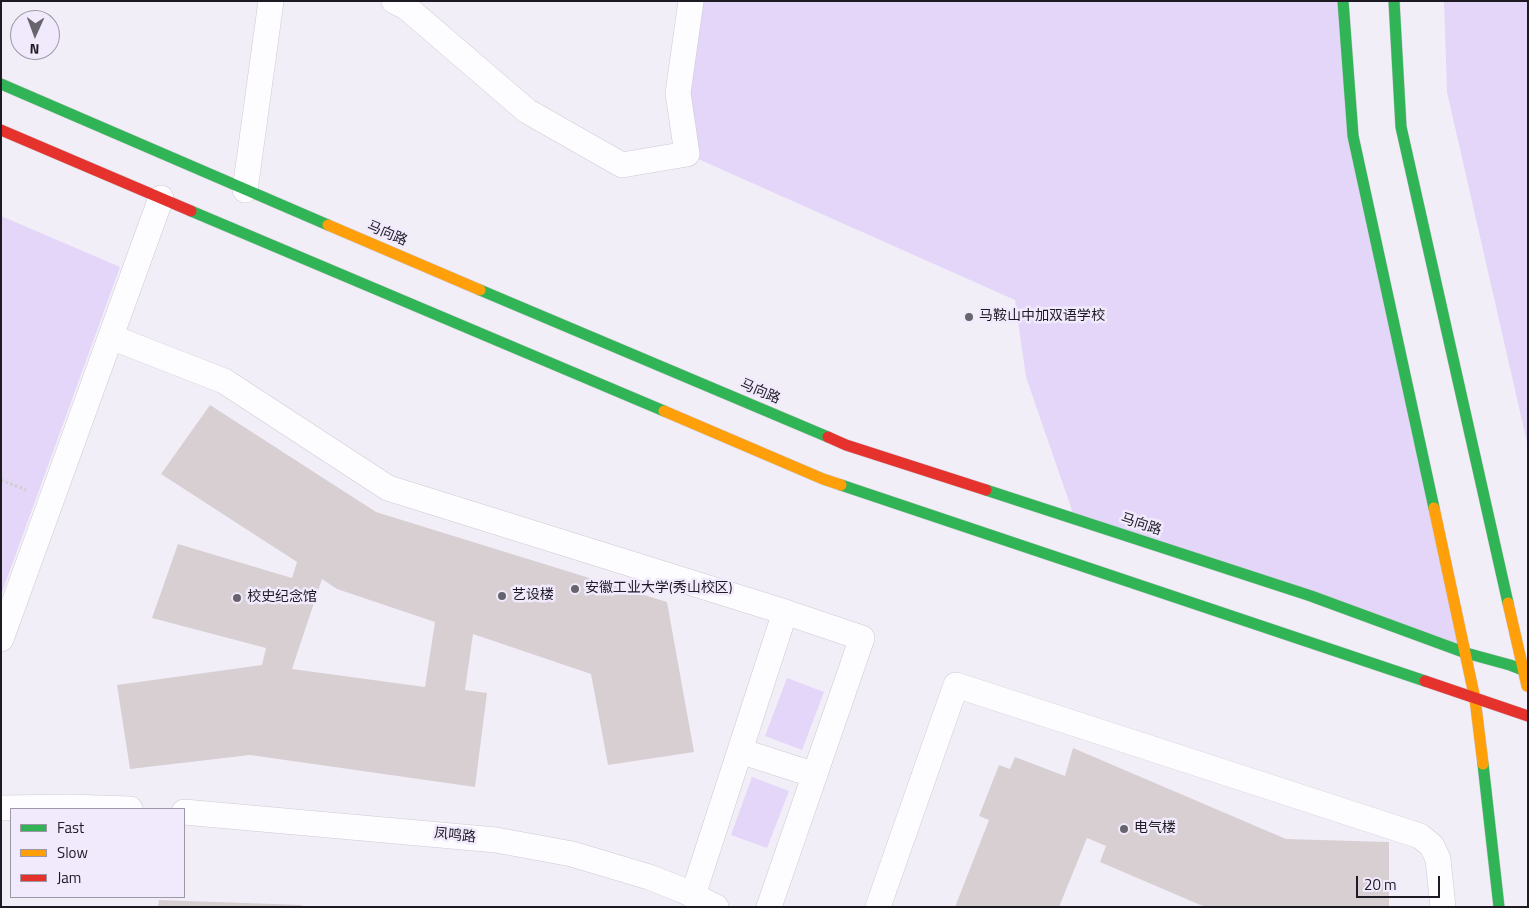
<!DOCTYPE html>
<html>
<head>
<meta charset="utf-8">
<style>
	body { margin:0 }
	#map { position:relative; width:1529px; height:908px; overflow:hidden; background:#f2eef8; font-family:"Titillium Web",sans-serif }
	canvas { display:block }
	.frame { position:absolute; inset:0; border:2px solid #1e1a24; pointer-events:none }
	.legend { position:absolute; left:10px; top:808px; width:175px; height:90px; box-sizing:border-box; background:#f1eafc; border:1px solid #9d97a6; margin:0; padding:6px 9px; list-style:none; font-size:15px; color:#1e1a24 }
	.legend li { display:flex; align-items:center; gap:10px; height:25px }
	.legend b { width:25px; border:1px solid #9d97a6 }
	.north { position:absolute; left:10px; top:10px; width:50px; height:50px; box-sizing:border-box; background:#f1eafc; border:1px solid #9d97a6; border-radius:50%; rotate:182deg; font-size:14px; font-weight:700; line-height:20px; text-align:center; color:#1e1a24 }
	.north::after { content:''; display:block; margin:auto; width:18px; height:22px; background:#68646e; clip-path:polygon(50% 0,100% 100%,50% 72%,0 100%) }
	.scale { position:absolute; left:1356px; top:876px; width:84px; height:22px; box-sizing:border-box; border:2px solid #1e1a24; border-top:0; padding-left:6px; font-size:15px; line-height:18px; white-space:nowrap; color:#1e1a24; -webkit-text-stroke:4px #f1eafc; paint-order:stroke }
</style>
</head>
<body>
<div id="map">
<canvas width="1529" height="908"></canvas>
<div class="frame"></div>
<ul class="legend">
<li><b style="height:6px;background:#30b455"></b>Fast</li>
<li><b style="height:6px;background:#ff9f0a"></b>Slow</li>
<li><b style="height:6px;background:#e5322d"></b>Jam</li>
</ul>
<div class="north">N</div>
<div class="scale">20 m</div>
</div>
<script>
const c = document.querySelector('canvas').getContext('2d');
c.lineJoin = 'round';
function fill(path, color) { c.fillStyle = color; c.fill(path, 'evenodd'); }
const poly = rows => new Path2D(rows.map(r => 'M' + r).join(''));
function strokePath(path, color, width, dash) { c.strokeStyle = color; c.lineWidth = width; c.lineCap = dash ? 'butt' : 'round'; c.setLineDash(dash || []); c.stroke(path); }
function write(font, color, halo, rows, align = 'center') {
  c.font = font + ' "Titillium Web","Noto Sans SC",sans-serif'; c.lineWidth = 5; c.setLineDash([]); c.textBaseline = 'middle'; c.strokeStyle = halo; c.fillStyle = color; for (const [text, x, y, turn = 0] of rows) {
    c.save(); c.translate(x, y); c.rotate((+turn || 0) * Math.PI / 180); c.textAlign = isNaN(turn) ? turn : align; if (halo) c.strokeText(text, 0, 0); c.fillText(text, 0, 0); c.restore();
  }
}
fill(poly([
	[691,1,1343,1,1353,136,1466,653,1075,519,1026,377,1015,300,687,154],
	[1444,1,1528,1,1528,447,1447,92],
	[1,216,120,267,1,595],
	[787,678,824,692,802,750,765,736],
	[752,777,789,791,767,848,731,835]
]), '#e3d6f9');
fill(poly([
	[210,405,376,512,667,602,694,752,608,765,591,674,473,634,465,690,487,693,475,787,250,755,130,769,117,685,262,665,266,648,152,618,178,544,292,578,297,562,161,474],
	[322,579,337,589,435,622,425,687,292,669],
	[1073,748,1286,839,1389,842,1389,907,1205,907,1100,862,1106,846,1087,838,1059,907,955,907,989,820,979,816,999,765,1010,769,1015,757,1065,776],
	[159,900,302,905,302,907,158,907]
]), '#d8cfd3');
const street = poly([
	[394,1,406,7,527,111,622,165,687,154,678,93,691,1],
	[245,190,271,1],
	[111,337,224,381,388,488,785,612,862,638,769,907],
	[1,639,161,198],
	[740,751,815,775],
	[1,808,69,807,130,809],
	[184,812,496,840,572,854,649,877,682,890,716,907],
	[693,895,785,612],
	[878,907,956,685,1420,836,1432,846,1438,859,1443,907]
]);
const fast = poly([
	[1343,1,1353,136,1434,508],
	[1394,1,1401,127,1508,603],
	[1,84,328,225],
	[191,211,664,411],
	[480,290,828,437],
	[841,485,1425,681],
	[986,490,1311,596,1466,653,1510,665,1528,672],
	[1483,764,1499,907]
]);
const slow = poly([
	[328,225,480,290],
	[664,411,823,479,841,485],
	[1434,508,1475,699,1483,764],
	[1508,603,1527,686]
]);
const jam = poly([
	[1,130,191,211],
	[828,437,846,445,986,490],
	[1425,681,1528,716]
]);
strokePath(street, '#cecad5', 26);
strokePath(fast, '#cecad5', 12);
strokePath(slow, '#cecad5', 12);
strokePath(jam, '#cecad5', 12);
strokePath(poly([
	[1,480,26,490]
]), '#d1ced2', 3, [2.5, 2.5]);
strokePath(street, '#fdfcfe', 25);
strokePath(fast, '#30b455', 11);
strokePath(slow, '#ff9f0a', 11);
strokePath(jam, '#e5322d', 11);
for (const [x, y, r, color] of [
	[969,317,5,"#68646e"],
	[575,589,5,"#68646e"],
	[502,596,5,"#68646e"],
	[237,598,5,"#68646e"],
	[1124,829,5,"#68646e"]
]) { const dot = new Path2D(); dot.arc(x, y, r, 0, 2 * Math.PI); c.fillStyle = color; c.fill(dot); strokePath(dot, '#f1eafc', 2); }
write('14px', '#1e1a24', '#f1eafc', [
	["马向路",387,234,23],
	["马向路",760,392,23],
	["马向路",1141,525,18],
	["凤鸣路",455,836,6]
]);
write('14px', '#1e1a24', '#f1eafc', [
	["马鞍山中加双语学校",979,317],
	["安徽工业大学(秀山校区)",585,589],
	["艺设楼",512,596],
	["校史纪念馆",247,598],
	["电气楼",1134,829]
], 'left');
</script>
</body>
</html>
